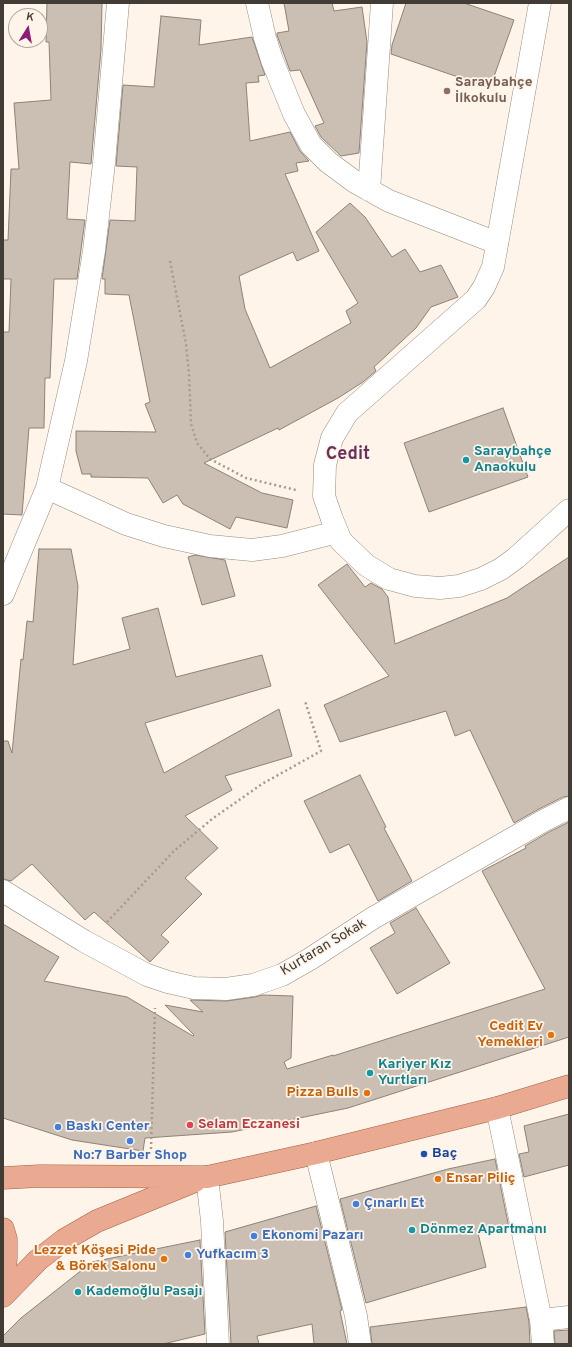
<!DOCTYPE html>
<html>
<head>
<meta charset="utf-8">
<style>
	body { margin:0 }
	#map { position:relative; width:572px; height:1347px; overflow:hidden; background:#fef4e9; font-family:Overpass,sans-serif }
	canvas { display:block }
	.frame { position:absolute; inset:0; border:4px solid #413c36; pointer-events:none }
	.north { position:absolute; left:8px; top:8px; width:40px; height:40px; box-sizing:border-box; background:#fef4e9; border:1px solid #b2aaa1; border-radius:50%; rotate:11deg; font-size:11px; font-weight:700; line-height:16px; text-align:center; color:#413c36 }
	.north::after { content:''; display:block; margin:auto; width:14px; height:18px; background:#911b79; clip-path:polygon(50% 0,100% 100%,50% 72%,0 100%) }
</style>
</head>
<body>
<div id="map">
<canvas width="572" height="1347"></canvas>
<div class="frame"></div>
<div class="north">K</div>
</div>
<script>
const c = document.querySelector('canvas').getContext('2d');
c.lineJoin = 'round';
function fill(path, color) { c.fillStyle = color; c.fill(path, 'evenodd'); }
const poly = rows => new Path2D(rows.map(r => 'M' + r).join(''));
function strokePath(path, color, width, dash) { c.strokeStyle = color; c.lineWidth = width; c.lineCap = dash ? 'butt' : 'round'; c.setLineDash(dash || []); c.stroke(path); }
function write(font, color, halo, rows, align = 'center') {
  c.font = font + ' Overpass,sans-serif'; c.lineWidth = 3.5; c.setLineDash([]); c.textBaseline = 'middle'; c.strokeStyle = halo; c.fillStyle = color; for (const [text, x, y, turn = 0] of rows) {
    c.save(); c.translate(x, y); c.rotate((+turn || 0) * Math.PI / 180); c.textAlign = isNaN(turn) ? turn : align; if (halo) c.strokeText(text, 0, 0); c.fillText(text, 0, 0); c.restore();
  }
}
const building = poly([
	[47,3,102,3,101,49,91,164,70,162,67,219,85,220,77,279,54,279,50,378,45,378,44,428,29,428,22,515,3,514,3,332,9,332,11,279,3,279,3,240,8,240,11,169,19,169,14,103,51,100,49,42,46,42,47,3],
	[284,3,332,3,334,11,362,7,367,42,359,153,341,156,321,137,315,126,324,123,300,70,290,71,277,35,277,33,289,31,284,3],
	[406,3,464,3,514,20,490,88,391,54,392,45,406,3],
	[161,16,201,20,199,45,252,37,265,75,258,76,259,82,246,83,250,141,290,132,300,151,309,161,296,163,298,171,285,174,319,251,297,261,293,252,239,276,245,309,270,368,351,323,346,311,358,303,316,232,350,203,365,217,392,257,405,249,420,272,441,265,458,297,431,307,416,328,374,367,376,371,363,382,338,398,279,430,278,428,204,463,262,493,293,500,287,528,236,517,230,529,183,504,177,495,163,503,148,478,91,477,91,474,82,474,76,451,76,431,156,432,145,404,150,402,129,295,105,294,105,279,102,279,110,220,135,221,137,167,116,166,123,85,154,87,161,16],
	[503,408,528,477,429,512,404,443,503,408],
	[39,549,71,549,78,586,73,665,130,649,122,618,158,608,176,677,262,655,271,686,145,723,164,773,279,709,292,756,225,776,232,790,185,816,218,848,185,878,202,894,161,935,169,942,150,962,94,912,85,920,32,864,11,881,3,879,3,741,8,741,12,753,21,659,23,660,27,621,33,622,39,549],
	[195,555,225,560,235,596,202,605,188,557,195,555],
	[569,557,569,796,563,797,537,810,514,823,470,730,455,736,446,711,340,742,324,705,389,676,318,585,347,564,365,587,371,583,382,589,388,597,395,644,507,598,569,557],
	[360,775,386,827,384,828,412,881,378,901,349,844,330,853,304,801,360,775],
	[569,822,569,1037,348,1108,232,1132,145,1138,143,1151,72,1140,3,1118,3,924,59,957,44,981,127,997,193,1036,194,1035,165,1005,203,1012,190,1000,226,1001,255,997,262,995,293,996,291,1058,284,1062,287,1069,333,1055,333,1056,545,989,482,871,526,848,525,846,549,832,569,822],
	[416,908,450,963,397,994,370,948,395,933,390,923,416,908],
	[569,1114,569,1165,524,1177,519,1154,529,1152,524,1126,569,1114],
	[495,1159,509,1228,478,1233,486,1267,366,1303,340,1199,448,1169,495,1159],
	[316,1206,342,1310,340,1311,347,1344,314,1344,312,1324,257,1336,259,1344,231,1344,225,1232,316,1206],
	[200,1240,205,1334,163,1344,3,1344,3,1336,21,1318,92,1262,200,1240],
	[526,1307,529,1322,530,1344,372,1344,370,1327,526,1307],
	[569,1330,569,1344,555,1344,554,1331,569,1330]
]);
fill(building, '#cbbeb2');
strokePath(building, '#8d8276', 1);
const street = poly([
	[257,3,265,38,272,60,294,114,311,145,328,162,355,182,389,201,497,243],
	[369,190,382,3],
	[47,488,126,524,164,536,210,546,252,550,282,546,337,532],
	[3,594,47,488,76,361,94,251,104,163,118,3],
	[3,891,84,941,147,975,168,982,194,988,226,989,253,985,282,975,310,959,373,918,543,821,569,808],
	[497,1108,541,1320,543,1344],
	[316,1153,356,1316,360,1344],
	[207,1177,212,1221,218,1344],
	[541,1320,569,1317]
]);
const secondary = poly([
	[540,3,493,267,484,287,476,299,347,413,332,438,325,465,324,496,332,519,341,541,366,565,389,579,415,586,440,588,459,586,481,579,501,569,516,558,569,510]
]);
const primary = poly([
	[3,1178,40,1176,207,1177,316,1153,497,1108,569,1086],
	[3,1229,6,1239,6,1258,3,1295],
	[3,1296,38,1260,64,1240,97,1221,195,1181]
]);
strokePath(street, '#968a7e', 23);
strokePath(secondary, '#968a7e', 23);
strokePath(primary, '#a55f42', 23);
strokePath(poly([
	[170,261,186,344,189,374,191,424,197,443,210,459,246,478,296,490],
	[107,922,174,851,212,819,262,784,321,751,305,701],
	[151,1149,155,1008]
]), '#a39b92', 2.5, [2, 3]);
strokePath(street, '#fff', 22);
strokePath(secondary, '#fff', 22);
strokePath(primary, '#e9aa91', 22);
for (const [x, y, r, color] of [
	[447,91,4,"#8d6e63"],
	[466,460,4,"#0f9aa8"],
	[551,1035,4,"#e8710a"],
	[370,1073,4,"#0f9aa8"],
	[367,1093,4,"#e8710a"],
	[190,1125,4,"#e0444e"],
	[58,1127,4,"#3f7fe0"],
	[130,1141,4,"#3f7fe0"],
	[424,1154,4,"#1a4fb4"],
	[438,1179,4,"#e8710a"],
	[356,1204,4,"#3f7fe0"],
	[412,1230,4,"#0f9aa8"],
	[254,1236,4,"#3f7fe0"],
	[188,1255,4,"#3f7fe0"],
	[164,1259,4,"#e8710a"],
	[78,1292,4,"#0f9aa8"]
]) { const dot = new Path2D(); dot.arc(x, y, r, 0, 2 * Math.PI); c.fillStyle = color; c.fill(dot); strokePath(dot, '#fef4e9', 1.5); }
write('bold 14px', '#785e54', '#fef4e9', [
	["Saraybahçe",455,83],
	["İlkokulu",455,99]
], 'left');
write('bold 14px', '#0d838f', '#fef4e9', [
	["Saraybahçe",474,452],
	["Anaokulu",474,468],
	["Kariyer Kız",378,1065],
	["Yurtları",378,1081],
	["Dönmez Apartmanı",420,1230],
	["Kademoğlu Pasajı",86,1292]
], 'left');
write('14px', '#413c36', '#fef4e9', [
	["Kurtaran Sokak",324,948,-31]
]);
write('bold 14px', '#c56008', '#fef4e9', [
	["Cedit Ev",543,1027],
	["Yemekleri",543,1043],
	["Pizza Bulls",359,1093],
	["Ensar Piliç",446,1179,"left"],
	["Lezzet Köşesi Pide",156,1251],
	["& Börek Salonu",156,1267]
], 'right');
write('bold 14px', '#be3a42', '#fef4e9', [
	["Selam Eczanesi",198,1125]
], 'left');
write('bold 14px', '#366cbe', '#fef4e9', [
	["Baskı Center",66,1127],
	["No:7 Barber Shop",130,1156,"center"],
	["Çınarlı Et",364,1204],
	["Ekonomi Pazarı",262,1236],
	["Yufkacım 3",196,1255]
], 'left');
write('bold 14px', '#164399', '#fef4e9', [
	["Baç",432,1154]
], 'left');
write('bold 18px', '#6a305b', '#fef4e9', [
	["Cedit",348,455]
]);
</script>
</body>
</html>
